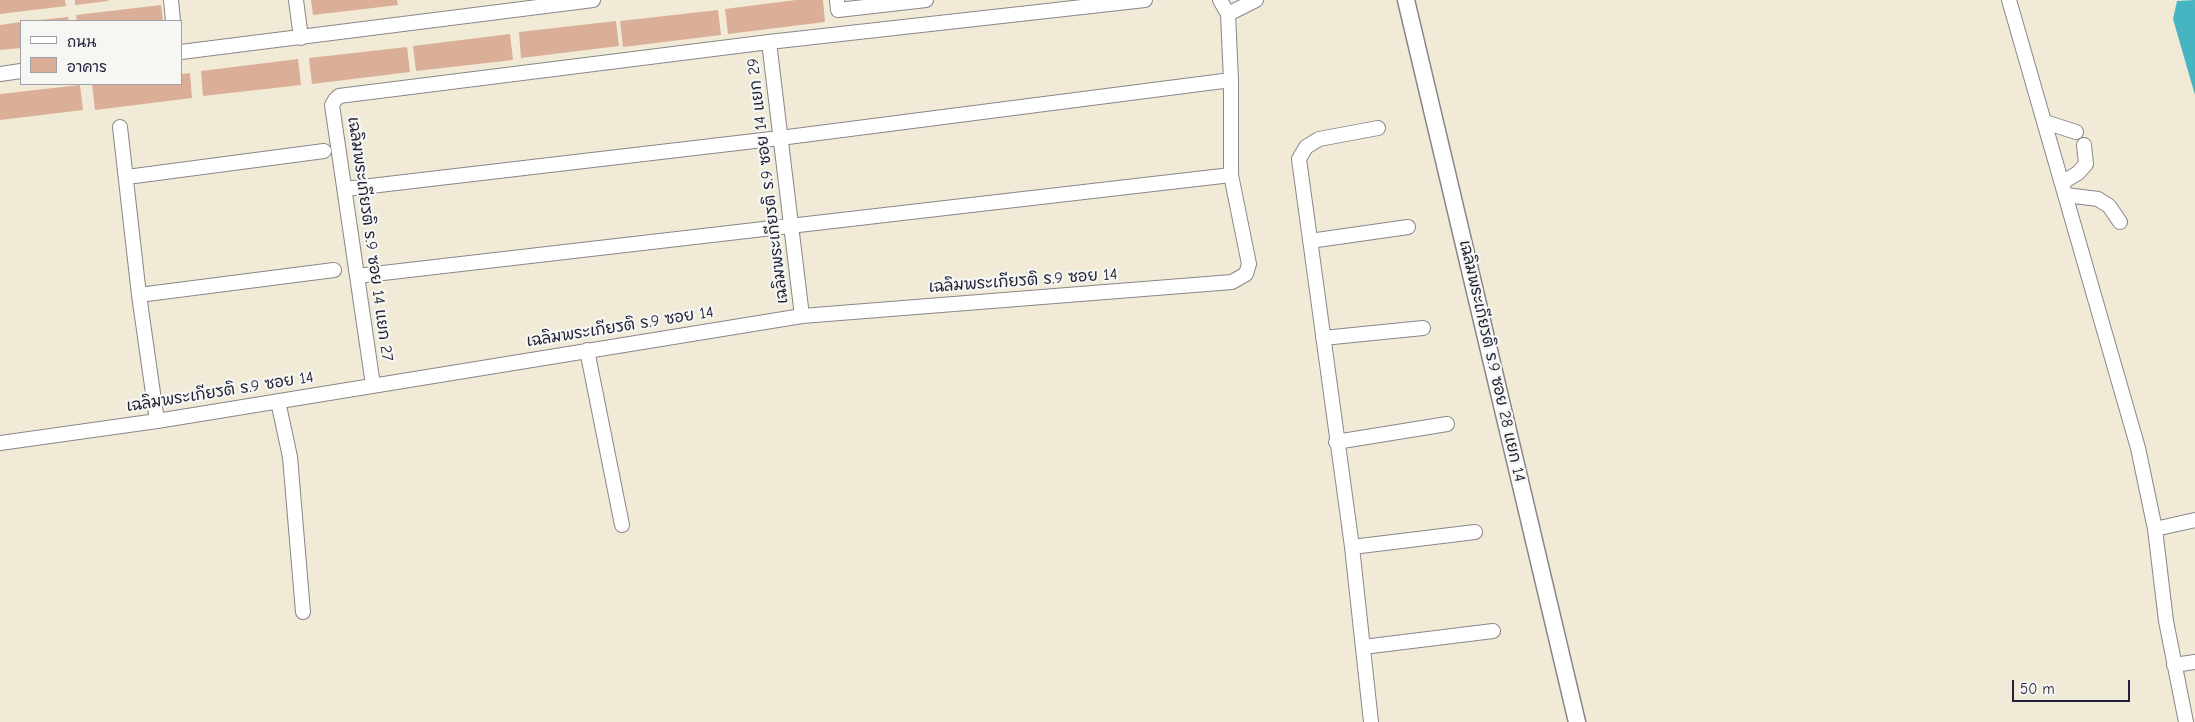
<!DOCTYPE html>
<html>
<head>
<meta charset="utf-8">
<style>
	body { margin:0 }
	#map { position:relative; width:2195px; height:722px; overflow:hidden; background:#f1ead7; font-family:"Comic Neue","Playpen Sans Thai",sans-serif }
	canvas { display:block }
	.legend { position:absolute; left:20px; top:20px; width:162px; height:65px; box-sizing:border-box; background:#f6f6f2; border:1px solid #a1a1a9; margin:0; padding:6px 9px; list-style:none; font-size:15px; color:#22223b }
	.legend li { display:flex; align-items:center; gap:10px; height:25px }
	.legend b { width:25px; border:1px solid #a1a1a9 }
	.scale { position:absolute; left:2012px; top:680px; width:118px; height:22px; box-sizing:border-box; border:2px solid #22223b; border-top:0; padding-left:6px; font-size:15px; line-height:18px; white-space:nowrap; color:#22223b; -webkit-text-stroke:4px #f6f6f2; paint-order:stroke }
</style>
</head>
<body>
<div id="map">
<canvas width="2195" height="722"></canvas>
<ul class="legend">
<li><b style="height:6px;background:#fff"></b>ถนน</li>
<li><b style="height:14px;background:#dbae98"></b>อาคาร</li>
</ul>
<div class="scale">50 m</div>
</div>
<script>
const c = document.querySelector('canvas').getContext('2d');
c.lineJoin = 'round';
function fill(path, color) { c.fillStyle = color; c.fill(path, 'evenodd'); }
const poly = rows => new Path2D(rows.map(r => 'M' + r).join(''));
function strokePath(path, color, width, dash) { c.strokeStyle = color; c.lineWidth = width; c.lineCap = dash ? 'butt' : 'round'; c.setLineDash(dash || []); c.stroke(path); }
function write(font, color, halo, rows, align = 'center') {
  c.font = font + ' "Comic Neue","Playpen Sans Thai",sans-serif'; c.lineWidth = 4.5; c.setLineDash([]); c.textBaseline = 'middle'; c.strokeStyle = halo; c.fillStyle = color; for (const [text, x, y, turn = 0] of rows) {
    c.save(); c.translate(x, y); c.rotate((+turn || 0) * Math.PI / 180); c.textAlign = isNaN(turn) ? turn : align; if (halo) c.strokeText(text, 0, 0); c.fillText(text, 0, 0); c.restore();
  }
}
fill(poly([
	[2195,0,2195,95,2173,19,2177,1]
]), '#47b4c2');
fill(poly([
	[0,0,65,0,66,6,0,14],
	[75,0,108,0,108,1,75,5],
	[311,0,397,0,398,5,313,15],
	[796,0,823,0,825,22,728,34,725,9],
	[161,5,163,21,77,21,76,15],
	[718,10,721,35,623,47,620,21],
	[68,17,69,21,39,21,39,20],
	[616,21,619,46,521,58,519,32],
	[21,22,21,48,0,50,0,25],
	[510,34,513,60,416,71,413,46],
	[407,47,410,72,312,84,309,58],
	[298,59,301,85,203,96,201,71],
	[190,73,192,98,95,110,92,84,181,84,181,74],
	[80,85,83,110,0,120,0,94]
]), '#dbae98');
const minor = poly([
	[171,0,173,21],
	[296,0,301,38],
	[837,0,838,10,926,0],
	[2009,0,2138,448,2155,529,2166,621,2186,722],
	[1228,14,1256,0],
	[769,42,802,316],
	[181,52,593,0],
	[0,74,21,71],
	[2045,122,2076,132],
	[120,127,139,295,157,421],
	[127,177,324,151],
	[2063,182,2078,173,2086,164,2084,145],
	[345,189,780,138,1231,80],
	[2066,195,2098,199,2109,206,2120,222],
	[1310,241,1408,227],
	[357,276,1231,175],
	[139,295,334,270],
	[1323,338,1423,328],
	[587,350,622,525],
	[373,385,332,105,335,100,339,96,769,42,1145,0],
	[278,401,290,457,303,612],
	[1336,442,1447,424],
	[0,443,157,421,802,316,1232,282,1246,274,1249,264,1231,175,1231,80,1228,14,1220,0],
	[2155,529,2195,520],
	[1352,547,1475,532],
	[1363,647,1493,631],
	[2174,665,2195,662],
	[1371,722,1352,547,1299,159,1306,147,1319,139,1378,128]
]);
const tertiary = poly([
	[1406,0,1577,722]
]);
strokePath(minor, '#8a8689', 16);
strokePath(tertiary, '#8a8689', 19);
strokePath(minor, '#fff', 14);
strokePath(tertiary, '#fff', 16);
write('16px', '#22223b', '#f6f6f2', [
	["เฉลิมพระเกียรติ ร.9 ซอย 14 แยก 29",768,181,-97],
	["เฉลิมพระเกียรติ ร.9 ซอย 14 แยก 27",370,239,82],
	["เฉลิมพระเกียรติ ร.9 ซอย 14",1023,281,-4],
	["เฉลิมพระเกียรติ ร.9 ซอย 14",620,327,-9],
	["เฉลิมพระเกียรติ ร.9 ซอย 28 แยก 14",1492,361,77],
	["เฉลิมพระเกียรติ ร.9 ซอย 14",220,392,-9]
]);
</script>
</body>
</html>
